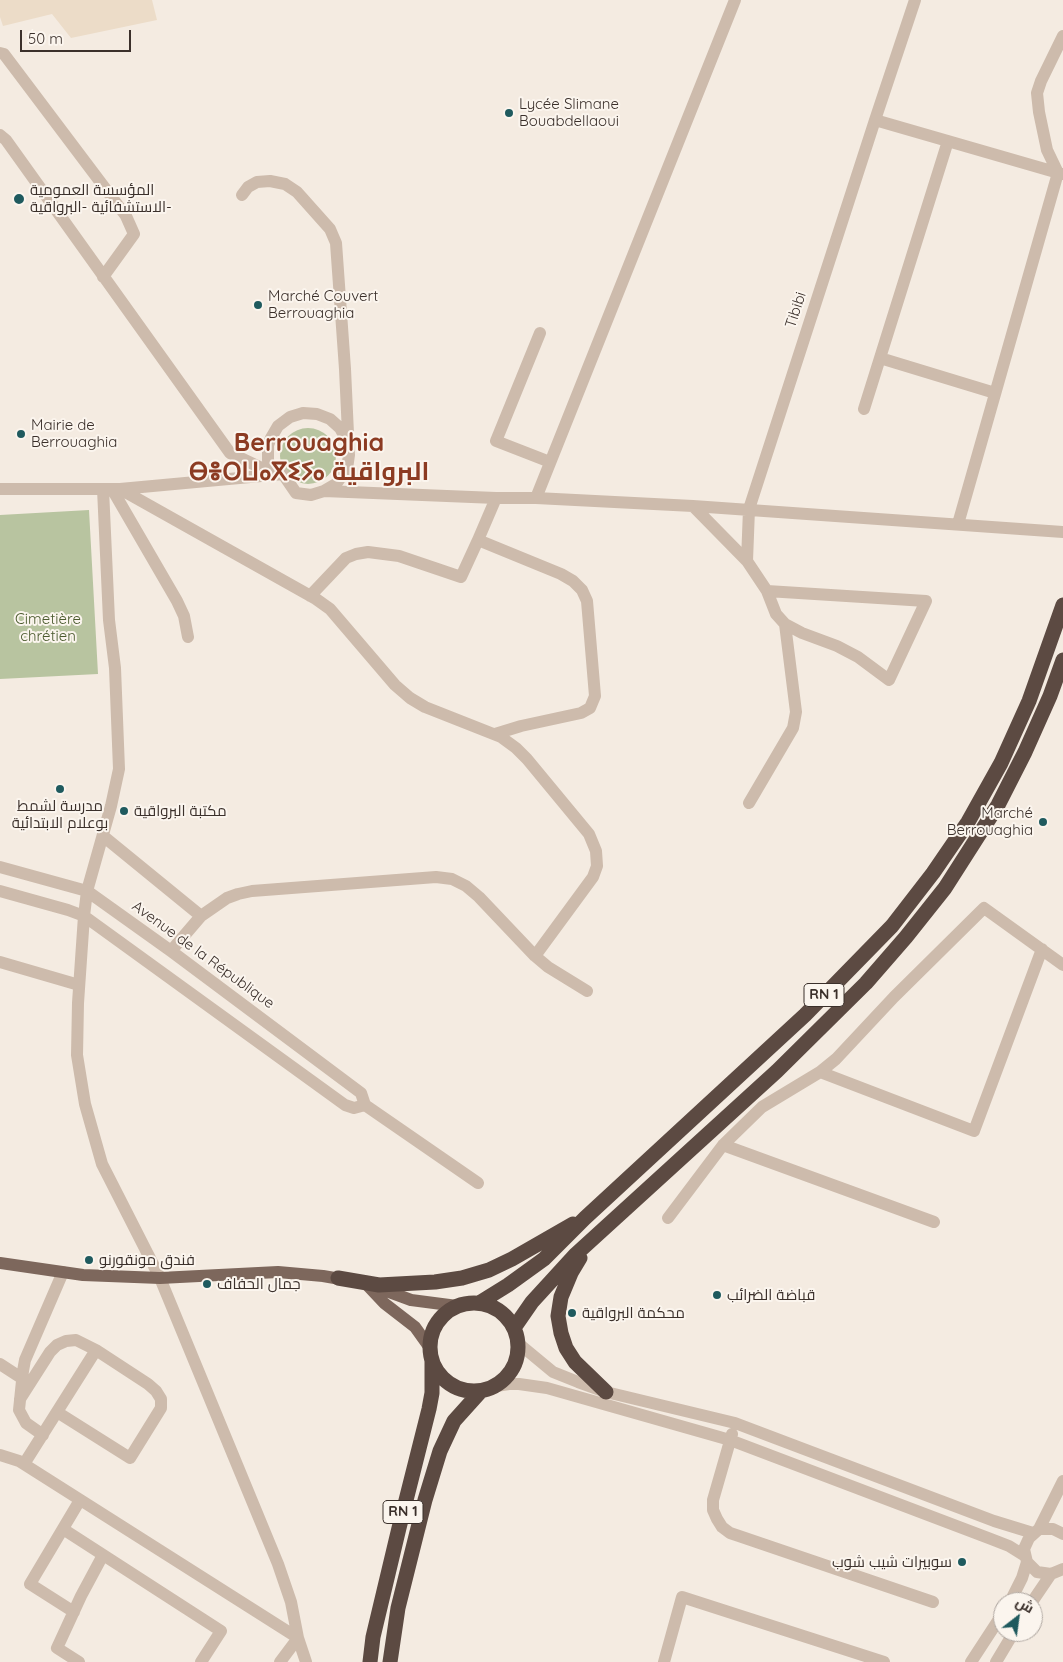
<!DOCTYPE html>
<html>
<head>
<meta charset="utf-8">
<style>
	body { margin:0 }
	#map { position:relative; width:1063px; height:1662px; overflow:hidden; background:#f4ebe1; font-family:Quicksand,Cairo,sans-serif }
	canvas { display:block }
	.north { position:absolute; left:993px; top:1592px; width:50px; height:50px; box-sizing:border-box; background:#fbf5ee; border:1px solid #aea6a0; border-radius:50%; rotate:30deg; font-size:14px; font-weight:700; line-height:20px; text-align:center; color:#3b302b }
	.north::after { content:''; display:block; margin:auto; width:18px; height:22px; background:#1f5a5e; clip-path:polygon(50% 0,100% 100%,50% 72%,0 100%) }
	.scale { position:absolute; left:20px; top:30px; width:111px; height:22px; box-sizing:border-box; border:2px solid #3b302b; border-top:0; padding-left:6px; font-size:15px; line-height:18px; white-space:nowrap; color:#3b302b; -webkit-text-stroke:4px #fbf5ee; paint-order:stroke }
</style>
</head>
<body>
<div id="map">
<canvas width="1063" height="1662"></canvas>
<div class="north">ش</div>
<div class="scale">50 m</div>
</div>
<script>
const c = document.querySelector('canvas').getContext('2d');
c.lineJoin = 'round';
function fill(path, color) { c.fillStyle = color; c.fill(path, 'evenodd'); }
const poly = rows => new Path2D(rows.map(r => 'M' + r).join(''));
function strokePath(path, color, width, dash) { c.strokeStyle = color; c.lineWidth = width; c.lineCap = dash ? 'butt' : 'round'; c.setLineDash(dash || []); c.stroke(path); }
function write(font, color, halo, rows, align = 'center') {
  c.font = font + ' Quicksand,Cairo,"Noto Sans Tifinagh",sans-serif'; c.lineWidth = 4; c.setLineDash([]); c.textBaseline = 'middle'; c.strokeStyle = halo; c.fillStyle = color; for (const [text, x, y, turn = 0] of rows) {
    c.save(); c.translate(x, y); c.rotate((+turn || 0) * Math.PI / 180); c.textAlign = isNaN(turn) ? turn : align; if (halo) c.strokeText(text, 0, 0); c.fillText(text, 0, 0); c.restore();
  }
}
fill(poly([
	'280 456a28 28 0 1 1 56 0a28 28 0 1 1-56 0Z',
	[89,510,98,674,0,679,0,515]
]), '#b8c4a0');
fill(poly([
	[0,0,152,0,157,20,71,38,52,14,3,26,0,17]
]), '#ecdcc8');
strokePath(poly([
	[0,53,4,54,126,216,134,234,103,277],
	[875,120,1062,174],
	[0,135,6,140,230,453,272,473],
	[242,195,248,187,257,182,270,181,285,184,297,192,330,229,336,243,345,369,349,455],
	[540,333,496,441,550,462],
	[880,358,995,393],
	[864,409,948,141],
	[303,413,317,414,330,419,340,428,347,441,349,455,347,469,336,484,324,491,311,495,296,493,283,474,272,473,268,460,268,445,271,438,278,426,290,417,303,413],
	[0,489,120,489,283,474],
	[103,489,109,620,115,668,119,769,111,806,87,891,84,916,78,1003,77,1055,85,1104,102,1164,160,1278,278,1564,291,1602,298,1638,306,1662],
	[112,489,177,601,184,616,188,637],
	[120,489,316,599,330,609,395,685,410,698,425,707,501,737,516,748,527,759,589,834,596,851,597,866,593,877,535,956],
	[324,491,496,498,536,498,693,506,1063,532],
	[536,498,735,0],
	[693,506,747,561],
	[958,524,1058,173,1047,150,1039,112,1037,93,1041,81,1063,36],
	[478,540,496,498],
	[767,591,776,614,785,624,802,633,837,646,858,657,889,680,926,601,767,591,747,561,749,509,875,120,915,0],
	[310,596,346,558,356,554,368,552,399,556,461,577,478,540,561,574,573,581,582,590,587,601,595,696,590,708,581,713,521,726,495,734],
	[749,803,793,728,796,712,785,624],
	[103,836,201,916],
	[0,867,87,891,171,951,361,1093,365,1105,478,1183],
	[0,891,68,910,84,916,345,1105,354,1108,365,1105],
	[171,951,201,916,227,898,238,894,252,891,436,877,452,879,466,886,479,897,535,956,548,967,587,991],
	[0,962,79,985],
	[820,1072,974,1131,1042,949],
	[723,1145,934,1222],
	[668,1218,723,1145,762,1107,820,1072,836,1059,894,997,984,908,1063,965],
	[518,1343,553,1372,578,1382,606,1392,735,1423,994,1521,1033,1533],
	[0,1364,23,1379],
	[496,1386,509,1384,519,1384,547,1388,730,1440,991,1539,1009,1546,1025,1556],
	[20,1399,50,1352,57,1345,66,1341,76,1340,96,1350,148,1384,156,1391,161,1399,161,1408,130,1458,57,1412],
	[732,1434,713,1500,713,1510,717,1519,722,1527,730,1533,739,1536,933,1602],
	[43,1435,26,1423,19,1410,23,1371,25,1360,63,1272],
	[0,1455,19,1461,298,1638,280,1662],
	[24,1464,96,1350],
	[63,1529,221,1631,201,1662],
	[1039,1529,1063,1481],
	[1063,1534,1053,1529,1039,1529,1029,1538,1024,1549,1027,1562,1037,1572,1051,1574,1063,1569],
	[1010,1602,1022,1578,1027,1562],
	[1032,1602,1051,1574],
	[74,1612,30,1584,80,1500],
	[79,1662,57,1648,81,1596,103,1555],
	[664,1662,682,1597,884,1662],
	[971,1662,1003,1613],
	[996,1662,1014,1632]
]), '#cdbbac', 12);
strokePath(poly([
	[0,1263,83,1275,160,1278,278,1272,323,1276,346,1280],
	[368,1286,384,1303,415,1327,430,1348],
	[373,1286,411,1300,457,1306]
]), '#7d675c', 12);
strokePath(poly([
	[580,1258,571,1273,561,1297,558,1316,561,1333,566,1348,575,1362,606,1392],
	[338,1278,379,1285,435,1282,462,1278,489,1270,512,1259,573,1224],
	[479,1303,508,1285,544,1259,585,1218,805,1015,892,926,933,873,968,822,1001,763,1029,701,1063,605],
	'430 1347a44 44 0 1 1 88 0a44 44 0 1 1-88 0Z',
	[514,1328,532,1302,575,1255,777,1071,866,983,906,937,945,888,998,805,1025,752,1050,696,1063,660],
	[370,1662,373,1637,399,1528,429,1409,432,1393,432,1361],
	[390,1662,398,1608,425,1500,440,1451,454,1421,481,1391]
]), '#5c4a42', 15);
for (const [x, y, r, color] of [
	[509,113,5,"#1f5a5e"],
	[19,199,6,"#1f5a5e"],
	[258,305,5,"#1f5a5e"],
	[21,434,5,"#1f5a5e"],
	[60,789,5,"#1f5a5e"],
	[124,811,5,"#1f5a5e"],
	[1043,822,5,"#1f5a5e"],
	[89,1260,5,"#1f5a5e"],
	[207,1284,5,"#1f5a5e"],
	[717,1295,5,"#1f5a5e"],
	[572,1313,5,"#1f5a5e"],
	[962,1562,5,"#1f5a5e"]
]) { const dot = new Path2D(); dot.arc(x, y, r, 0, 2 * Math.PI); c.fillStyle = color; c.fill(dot); strokePath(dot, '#fbf5ee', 2); }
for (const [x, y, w] of [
	[824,995,40],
	[403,1512,40]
]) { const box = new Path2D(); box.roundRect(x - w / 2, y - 11.5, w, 23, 4); c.fillStyle = '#fbf5ee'; c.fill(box); strokePath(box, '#3b302b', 1); }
write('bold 14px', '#3b302b', null, [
	["RN 1",824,995],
	["RN 1",403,1512]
]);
write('15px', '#3b302b', '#fbf5ee', [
	["Lycée Slimane",519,104],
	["Bouabdellaoui",519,121],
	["المؤسسة العمومية",30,190],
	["الاستشفائية -البرواقية-",30,207],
	["Marché Couvert",268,296],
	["Berrouaghia",268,313],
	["Mairie de",31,425],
	["Berrouaghia",31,442],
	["مدرسة لشمط",60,806,"center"],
	["بوعلام الابتدائية",60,823,"center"],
	["مكتبة البرواقية",134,811],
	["Marché",1033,813,"right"],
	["Berrouaghia",1033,830,"right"],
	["فندق مونقورنو",99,1260],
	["جمال الحفاف",217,1284],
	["قباضة الضرائب",727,1295],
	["محكمة البرواقية",582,1313],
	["سوبيرات شيب شوب",952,1562,"right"]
], 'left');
write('15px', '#3b302b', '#fbf5ee', [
	["Tibibi",796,310,-72],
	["Avenue de la République",203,955,36]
]);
write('15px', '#4a5a2e', '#fbf5ee', [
	["Cimetière",48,619],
	["chrétien",48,636]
]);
write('bold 25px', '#8c3b22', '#fbf5ee', [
	["Berrouaghia",309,443],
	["ⴱⴻⵔⵡⴰⴳⵉⵢⴰ البرواقية",309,472]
]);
</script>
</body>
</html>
